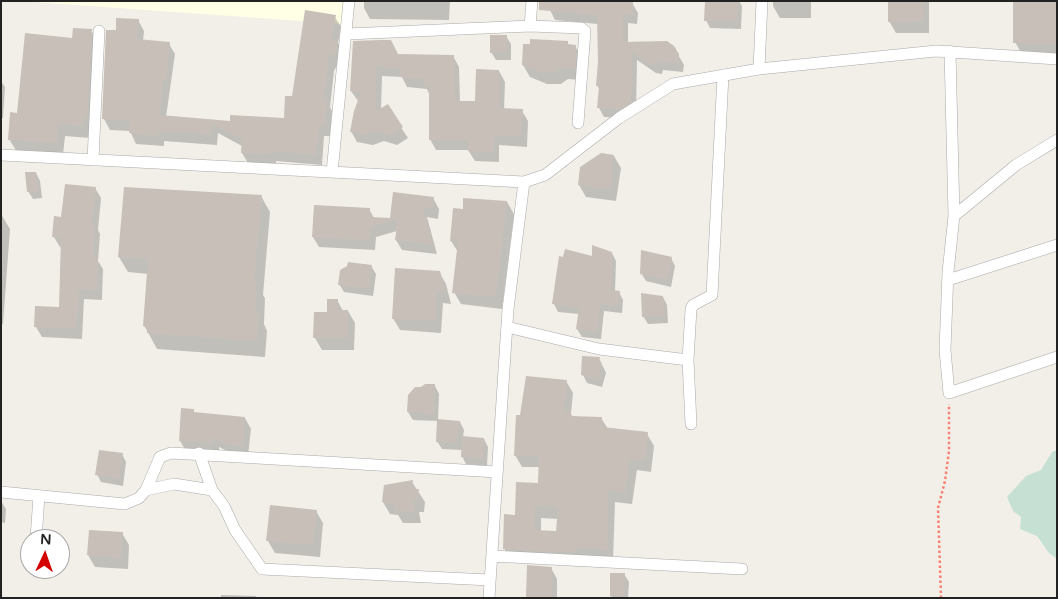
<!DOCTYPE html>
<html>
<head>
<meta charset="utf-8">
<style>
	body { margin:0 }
	#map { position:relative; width:1058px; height:599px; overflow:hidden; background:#f2efe9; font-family:"Varela Round",sans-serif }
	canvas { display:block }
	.frame { position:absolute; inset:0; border:2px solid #222; pointer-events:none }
	.north { position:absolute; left:20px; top:529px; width:50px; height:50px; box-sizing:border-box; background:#fff; border:1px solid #a7a7a7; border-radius:50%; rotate:3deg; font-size:14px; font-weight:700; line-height:20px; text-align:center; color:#222 }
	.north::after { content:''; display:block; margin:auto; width:18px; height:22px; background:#d40000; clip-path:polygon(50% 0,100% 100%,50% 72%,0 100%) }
</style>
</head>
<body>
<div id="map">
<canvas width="1058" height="599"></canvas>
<div class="frame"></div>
<div class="north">N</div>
</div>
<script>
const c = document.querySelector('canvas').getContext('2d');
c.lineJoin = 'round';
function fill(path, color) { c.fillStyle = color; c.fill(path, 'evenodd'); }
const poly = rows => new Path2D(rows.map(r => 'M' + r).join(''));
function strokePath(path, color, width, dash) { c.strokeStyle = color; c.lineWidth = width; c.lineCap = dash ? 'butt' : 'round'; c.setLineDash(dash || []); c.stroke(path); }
fill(poly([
	[20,1,344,1,343,24]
]), '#ffffe5');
fill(poly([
	[1057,450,1057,559,1049,553,1037,536,1020,529,1021,517,1013,511,1007,497,1026,476,1041,470,1052,452]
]), '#c6e0d4');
fill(poly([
	[364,1,450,1,449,20,370,19,364,8],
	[550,1,632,3,638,13,637,24,628,23,628,44,673,46,684,65,683,72,663,70,662,74,656,73,637,60,636,111,622,118,604,117,599,108,600,91,597,85,599,62,598,24,555,20,550,10],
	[706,1,739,1,742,6,741,29,710,28,706,20],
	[773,1,811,1,811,18,780,18,773,6],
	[889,1,929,1,929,33,896,33,889,21],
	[1057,1,1057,54,1022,54,1015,42],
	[335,17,341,27,338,43,343,51,342,65,337,65,334,71,330,107,332,111,330,136,324,136,322,165,276,161,276,165,248,163,242,153,242,146,218,133,217,145,164,141,164,146,136,144,130,131,110,130,104,119,117,31,138,20,144,31,143,41,169,44,175,54,166,117,231,122,285,119,293,98],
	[91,30,98,43,90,138,65,136,63,155,17,152,9,139,18,114,74,39],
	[506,36,511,44,511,60,496,60,491,52],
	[354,42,398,55,453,56,459,67,460,102,476,102,499,71,505,82,504,110,522,111,528,121,527,147,499,145,499,162,475,161,468,150,436,150,430,139,430,96,427,89,407,87,402,77,382,76,381,109,387,106,408,138,397,145,384,141,373,145,357,142,351,131,358,101,351,91],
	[567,42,569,45,575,46,582,58,581,80,568,79,561,84,547,84,530,77,523,65],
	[1,81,5,87,3,118,1,118],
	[614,156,621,168,616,201,586,197,579,185,581,168],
	[36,173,40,181,42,198,33,199,28,191],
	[95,188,101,198,98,230,100,234,98,261,103,269,102,300,84,299,82,339,42,337,36,327,60,309,62,248,60,247,54,237,62,218],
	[261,196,270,212,263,295,265,298,264,324,267,331,265,357,157,349,144,325,148,274,128,272,119,257],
	[433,198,439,209,438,219,427,217,437,254,402,250,396,240,397,231,376,237,375,250,319,247,313,237,369,209,374,218,391,219],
	[507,202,514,214,502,309,461,304,454,292,458,252,451,241,464,210],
	[1,214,10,229,3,324,1,324],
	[612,253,616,261,615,292,619,292,623,300,622,313,604,311,601,339,582,337,577,329,579,314,558,312,554,304,593,258],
	[671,258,675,266,671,287,646,281,641,273],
	[371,266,376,274,373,296,344,292,339,284],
	[439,272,446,284,451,304,443,303,441,333,400,330,393,318],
	[663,297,667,305,668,323,648,324,643,316],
	[337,300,343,311,348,311,355,323,354,350,322,350,315,338],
	[599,358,606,373,602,387,587,383,583,375],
	[566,381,573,393,571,414,573,417,601,418,608,429,647,434,654,446,651,472,637,470,632,504,615,502,613,561,511,560,504,548,516,516,539,484,540,467,522,467,515,455,521,417],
	[541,518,558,519,557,532,541,531],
	[435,386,439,394,438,420,460,422,464,430,463,437,484,439,488,447,487,466,466,464,462,456,462,450,442,449,437,441,438,421,413,420,408,412],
	[193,410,195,414,245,418,251,429,248,456,233,454,219,447,219,454,186,451,180,441],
	[122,454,126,462,123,486,101,482,97,474],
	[412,482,425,502,424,512,419,512,421,523,403,523,398,515,390,514,383,502],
	[1,501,6,509,5,523,1,522],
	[316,511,323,523,320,557,275,553,268,541],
	[122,533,129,545,128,569,95,567,88,555],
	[528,567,551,568,557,579,557,598,527,598],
	[624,574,629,582,628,598,612,598,611,596],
	[221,595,256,596,257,598,221,598]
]), '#0003');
fill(poly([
	[539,1,633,2,632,14,623,14,623,42,667,41,674,46,679,54,678,63,658,61,657,65,649,64,632,52,631,102,617,111,616,109,597,108,599,86,596,86,598,62,597,15,539,10],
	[705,1,738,1,737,21,704,21],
	[888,1,923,1,923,21,888,22],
	[1013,1,1057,1,1057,43,1013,43],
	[305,10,336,15,331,39,338,39,336,54,331,54,328,60,324,99,327,100,324,126,319,125,316,155,271,151,271,154,241,153,242,139,212,124,212,134,159,131,158,136,129,133,130,121,102,119,106,30,116,30,116,18,139,19,137,39,170,42,166,80,163,80,160,115,230,121,230,115,284,118,285,96,292,96],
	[73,28,92,29,87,118,84,118,84,126,58,124,57,143,8,140,10,112,17,113,25,33,72,38],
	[490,35,507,35,507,52,490,53],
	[530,39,568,41,568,44,576,45,575,68,561,68,554,72,539,72,522,65,523,44,530,44],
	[381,40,391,40,398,54,454,55,455,101,475,101,476,69,499,70,499,108,523,109,521,137,494,135,493,152,468,151,468,140,429,140,429,86,424,86,424,79,400,77,401,68,376,66,376,111,388,104,403,127,391,135,377,131,366,135,350,132,354,111,361,92,350,91,353,41],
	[601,153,614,155,610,189,578,185,580,167],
	[25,172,36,172,38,191,27,192],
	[65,184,96,187,92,222,94,222,93,257,98,257,97,290,79,289,76,329,34,327,35,306,59,307,61,238,52,237,54,216,61,217],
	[124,187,262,195,254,281,256,281,255,313,259,314,257,341,147,333,147,328,143,326,148,259,118,257],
	[393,192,434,197,432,209,423,208,433,244,395,240,398,219,371,227,370,240,312,237,314,205,370,208,370,217,390,218],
	[463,198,507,201,496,297,452,293,458,241,450,241,453,208,463,209],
	[592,245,612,252,611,290,620,291,618,306,600,304,597,332,576,329,579,308,552,304,559,256,563,257,565,249,592,256],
	[641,250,672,257,667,279,640,274],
	[348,262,372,265,369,288,338,285,340,270,347,266],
	[395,268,440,271,446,292,437,291,435,321,392,319],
	[641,293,663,296,664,316,642,317],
	[327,299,338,299,338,310,348,310,348,338,313,338,314,312,327,312],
	[582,356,600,357,598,363,602,364,597,380,581,375],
	[526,376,567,380,564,411,571,411,571,416,602,417,602,427,648,432,645,460,630,459,625,493,608,490,607,550,576,547,576,552,552,552,503,549,504,514,515,515,516,482,538,483,539,456,514,456,516,415,520,415],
	[535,506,558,507,556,531,534,530],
	[425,384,435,384,434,414,407,412,408,395,415,387,421,387],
	[181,408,194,409,194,412,245,417,242,446,226,444,213,437,213,443,179,441],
	[437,419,460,421,456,443,436,442],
	[462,436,484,438,483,459,461,457],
	[99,450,123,453,119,478,95,475],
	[413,480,412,489,419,489,417,501,413,500,415,511,395,511,394,504,382,502,384,485],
	[270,505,317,510,313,545,266,541],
	[89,530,123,532,121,558,87,555],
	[527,565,552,567,551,597,526,597],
	[610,573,625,573,624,596,610,596]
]), '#c7bfb8');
const minor = poly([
	[530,26,581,28,585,31,578,123],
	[347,34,530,26,532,1],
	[950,51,954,216],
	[759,69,762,1],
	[1057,140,1016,165,954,216,948,272,945,350,949,393,1057,357],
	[1,155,524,182,545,175,619,118,673,84,759,69,936,51,1057,59],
	[93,160,99,31],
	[332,172,349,1],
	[948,280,1057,245],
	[507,327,599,349,688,360],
	[691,424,688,360,691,309,693,305,712,295,723,75],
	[199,453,212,490],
	[146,490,174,484,212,490,224,506,235,530,262,569,490,580],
	[1,492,125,504,139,498,146,490,160,457,171,453,497,472],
	[36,539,39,496],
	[492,556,742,569],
	[489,598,508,309,524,182]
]);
strokePath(minor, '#a9a9a9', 12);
strokePath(poly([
	[941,598,938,508,945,481,949,451,949,404]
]), '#fa8072', 2.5, [2.5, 2.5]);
strokePath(minor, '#fff', 11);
</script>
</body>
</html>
